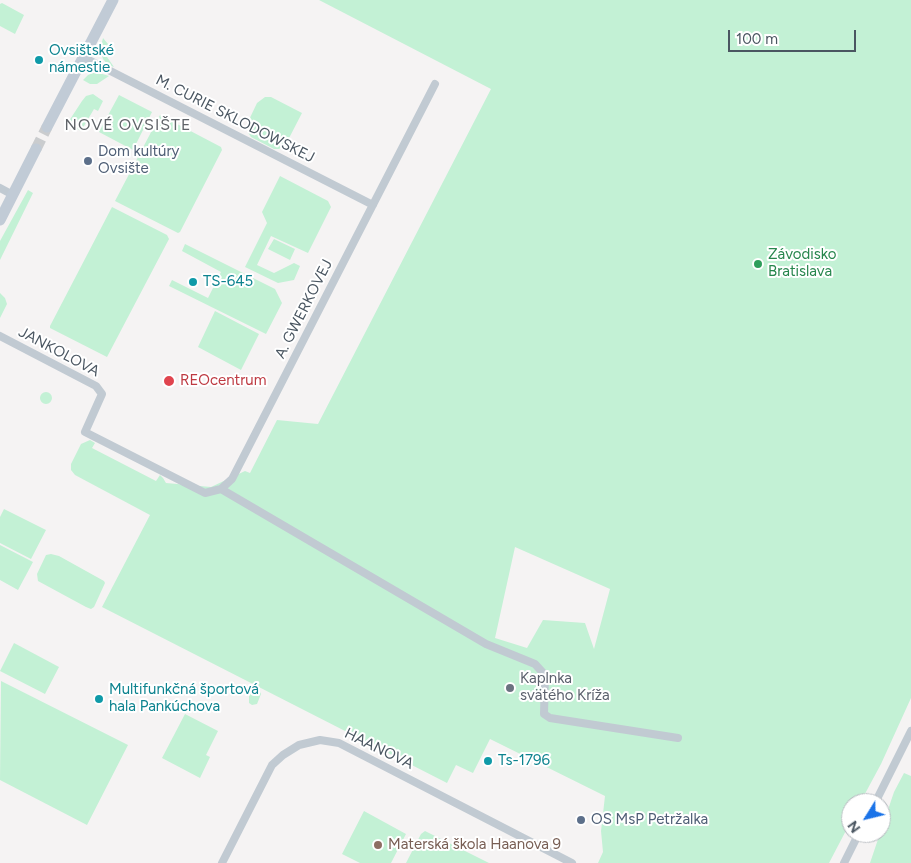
<!DOCTYPE html>
<html>
<head>
<meta charset="utf-8">
<style>
	body { margin:0 }
	#map { position:relative; width:911px; height:863px; overflow:hidden; background:#f5f3f3; font-family:Figtree,sans-serif }
	canvas { display:block }
	.north { position:absolute; left:841px; top:793px; width:50px; height:50px; box-sizing:border-box; background:#fff; border:1px solid #b7bbc0; border-radius:50%; rotate:234deg; font-size:14px; font-weight:700; line-height:20px; text-align:center; color:#4a5661 }
	.north::after { content:''; display:block; margin:auto; width:18px; height:22px; background:#1a73e8; clip-path:polygon(50% 0,100% 100%,50% 72%,0 100%) }
	.scale { position:absolute; left:728px; top:30px; width:128px; height:22px; box-sizing:border-box; border:2px solid #4a5661; border-top:0; padding-left:6px; font-size:15px; line-height:18px; white-space:nowrap; color:#4a5661; -webkit-text-stroke:4px #fff; paint-order:stroke }
</style>
</head>
<body>
<div id="map">
<canvas width="911" height="863"></canvas>
<div class="north">N</div>
<div class="scale">100 m</div>
</div>
<script>
const c = document.querySelector('canvas').getContext('2d');
c.lineJoin = 'round';
function fill(path, color) { c.fillStyle = color; c.fill(path, 'evenodd'); }
const poly = rows => new Path2D(rows.map(r => 'M' + r).join(''));
function strokePath(path, color, width, dash) { c.strokeStyle = color; c.lineWidth = width; c.lineCap = dash ? 'butt' : 'round'; c.setLineDash(dash || []); c.stroke(path); }
function write(font, color, halo, rows, align = 'center') {
  c.font = font + ' Figtree,sans-serif'; c.lineWidth = 4; c.setLineDash([]); c.textBaseline = 'middle'; c.strokeStyle = halo; c.fillStyle = color; for (const [text, x, y, turn = 0] of rows) {
    c.save(); c.translate(x, y); c.rotate((+turn || 0) * Math.PI / 180); c.textAlign = isNaN(turn) ? turn : align; if (halo) c.strokeText(text, 0, 0); c.fillText(text, 0, 0); c.restore();
  }
}
fill(poly([
	[319,0,911,0,911,698,881,764,860,803,851,803,851,821,829,863,598,863,603,852,601,831,605,796,490,739,473,773,456,765,447,783,102,607,150,515,75,475,71,470,71,464,81,444,90,440,95,443,92,448,156,481,160,475,163,478,166,483,211,487,245,471,250,473,277,420,318,424,491,89],
	[515,547,610,589,594,649,585,623,543,620,527,648,495,638],
	[2,3,24,15,15,34,0,26,0,4],
	[103,38,108,44,107,57,114,67,108,65,103,59,100,50],
	[96,72,109,76,97,84,90,84,83,80,88,75],
	[93,94,103,101,98,111,94,109,81,131,67,124,82,101,86,96],
	[119,95,152,112,133,150,99,132],
	[265,97,271,97,302,113,286,144,279,149,274,149,251,137,247,131,247,124,257,103],
	[160,115,221,147,222,150,180,232,178,233,115,201],
	[280,176,328,201,331,207,308,253,271,236,257,265,274,273,294,263,300,266,294,280,278,283,245,267,267,223,262,212],
	[28,190,33,193,0,260,0,241],
	[112,207,167,235,169,239,107,357,50,328,50,326],
	[274,239,295,249,290,260,268,249],
	[185,244,275,289,282,303,266,334,169,286,172,280,208,298,221,272,182,251],
	[0,293,5,298,7,304,0,318],
	[215,311,259,334,241,370,198,347],
	'40 398a6 6 0 1 1 12 0a6 6 0 1 1-12 0Z',
	[4,509,46,530,31,559,0,543,0,517],
	[0,545,33,562,18,590,0,580],
	[51,554,59,556,104,581,105,583,94,607,91,609,86,607,38,581,37,574,46,555],
	[14,643,59,667,45,694,0,671],
	[1,681,128,745,87,825,0,780],
	[255,689,259,690,261,694,257,704,252,705,249,703,249,696],
	[185,714,218,731,206,755,210,757,200,778,162,758],
	[904,773,911,776,911,863,870,863,894,792],
	[364,811,406,834,391,863,360,863,342,854],
	[425,831,489,863,406,863,421,834]
]), '#c3f1d5');
strokePath(poly([
	[36,149,47,127]
]), '#caccce', 11, [11, 5.5]);
strokePath(poly([
	[83,57,373,205],
	[0,188,13,195],
	[0,336,96,386,102,394,85,432,205,493,221,489,232,479,435,84],
	[221,489,486,644,535,664,545,675,544,714,550,718,678,738],
	[875,803,911,731],
	[222,863,272,765,283,755,299,745,320,740,339,743,572,863],
	[844,863,859,833]
]), '#c1cad2', 8);
strokePath(poly([
	[47,127,113,0],
	[0,220,36,149]
]), '#c1cbd6', 11);
for (const [x, y, r, color] of [
	[39,60,5,"#0f9aa8"],
	[88,161,5,"#5c6f8a"],
	[758,264,5,"#2e9e5b"],
	[193,282,5,"#0f9aa8"],
	[169,381,6,"#e0444e"],
	[510,688,5,"#6b7280"],
	[99,699,5,"#0f9aa8"],
	[488,761,5,"#0f9aa8"],
	[581,820,5,"#5c6f8a"],
	[378,845,5,"#8d6e63"]
]) { const dot = new Path2D(); dot.arc(x, y, r, 0, 2 * Math.PI); c.fillStyle = color; c.fill(dot); strokePath(dot, '#fff', 2); }
write('15px', '#0d838f', '#fff', [
	["Ovsištské",49,51],
	["námestie",49,68],
	["TS-645",203,282],
	["Multifunkčná športová",109,690],
	["hala Pankúchova",109,707],
	["Ts-1796",498,761]
], 'left');
write('15px', '#4a5661', '#fff', [
	["M. CURIE SKLODOWSKEJ",235,119,27],
	["A. GWERKOVEJ",304,309,-63],
	["JANKOLOVA",59,352,28],
	["HAANOVA",379,749,26]
]);
write('15px', '#4e5e75', '#fff', [
	["Dom kultúry",98,152],
	["Ovsište",98,169],
	["OS MsP Petržalka",591,820]
], 'left');
write('15px', '#27864d', '#fff', [
	["Závodisko",768,255],
	["Bratislava",768,272]
], 'left');
write('15px', '#be3a42', '#fff', [
	["REOcentrum",180,381]
], 'left');
write('15px', '#5b616d', '#fff', [
	["Kaplnka",520,679],
	["svätého Kríža",520,696]
], 'left');
write('15px', '#785e54', '#fff', [
	["Materská škola Haanova 9",388,845]
], 'left');
c.letterSpacing = '1px';
write('16px', '#5f6368', '#fff', [
	["NOVÉ OVSIŠTE",128,125]
]);
c.letterSpacing = '0px';
</script>
</body>
</html>
